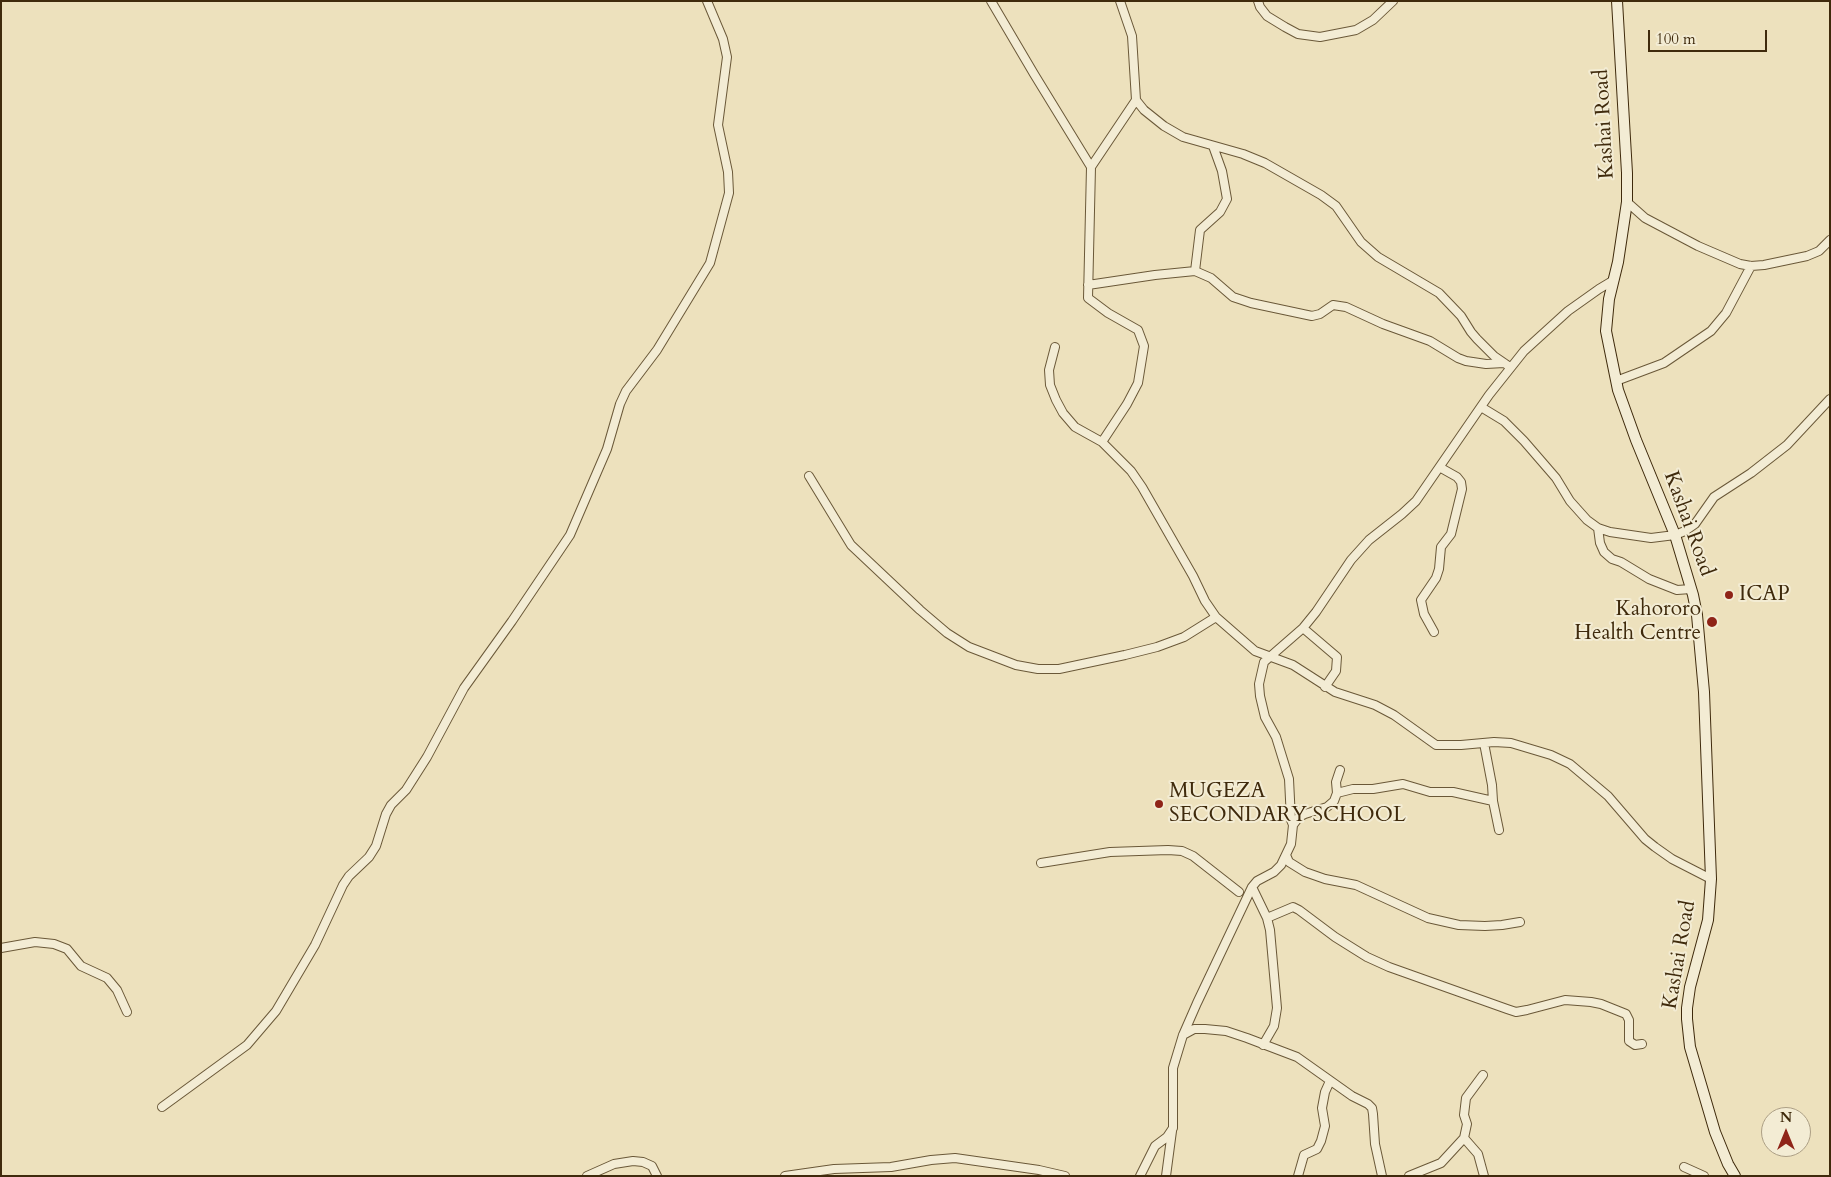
<!DOCTYPE html>
<html>
<head>
<meta charset="utf-8">
<style>
	body { margin:0 }
	#map { position:relative; width:1831px; height:1177px; overflow:hidden; background:#ede1bd; font-family:Cardo,serif }
	canvas { display:block }
	.frame { position:absolute; inset:0; border:2px solid #3f2a0c; pointer-events:none }
	.north { position:absolute; left:1761px; top:1107px; width:50px; height:50px; box-sizing:border-box; background:#f3ecd4; border:1px solid #ab9e84; border-radius:50%; rotate:0deg; font-size:14px; font-weight:700; line-height:20px; text-align:center; color:#3f2a0c }
	.north::after { content:''; display:block; margin:auto; width:18px; height:22px; background:#8f2418; clip-path:polygon(50% 0,100% 100%,50% 72%,0 100%) }
	.scale { position:absolute; left:1648px; top:30px; width:119px; height:22px; box-sizing:border-box; border:2px solid #3f2a0c; border-top:0; padding-left:6px; font-size:15px; line-height:18px; white-space:nowrap; color:#3f2a0c; -webkit-text-stroke:4px #f3ecd4; paint-order:stroke }
</style>
</head>
<body>
<div id="map">
<canvas width="1831" height="1177"></canvas>
<div class="frame"></div>
<div class="north">N</div>
<div class="scale">100 m</div>
</div>
<script>
const c = document.querySelector('canvas').getContext('2d');
c.lineJoin = 'round';
const poly = rows => new Path2D(rows.map(r => 'M' + r).join(''));
function strokePath(path, color, width, dash) { c.strokeStyle = color; c.lineWidth = width; c.lineCap = dash ? 'butt' : 'round'; c.setLineDash(dash || []); c.stroke(path); }
function write(font, color, halo, rows, align = 'center') {
  c.font = font + ' Cardo,serif'; c.lineWidth = 4; c.setLineDash([]); c.textBaseline = 'middle'; c.strokeStyle = halo; c.fillStyle = color; for (const [text, x, y, turn = 0] of rows) {
    c.save(); c.translate(x, y); c.rotate((+turn || 0) * Math.PI / 180); c.textAlign = isNaN(turn) ? turn : align; if (halo) c.strokeText(text, 0, 0); c.fillText(text, 0, 0); c.restore();
  }
}
const street = poly([
	[991,1,1034,74,1091,167],
	[1120,1,1132,36,1136,100,1091,167,1088,298,1108,313,1138,330,1144,346,1138,383,1127,404,1102,442,1131,471,1142,487,1193,576,1205,601,1216,617,1255,651,1293,665,1335,692,1375,705,1394,715,1436,745,1461,745,1494,742,1511,743,1551,755,1570,764,1608,796,1645,839,1655,847,1672,859,1711,879],
	[1258,1,1260,7,1267,16,1285,27,1298,34,1320,37,1356,30,1373,20,1393,1],
	[1136,100,1144,110,1164,126,1183,137,1243,154,1265,163,1321,195,1336,206,1361,242,1378,257,1439,293,1461,316,1471,332,1477,339,1494,356,1510,367],
	[1627,202,1645,218,1698,246,1740,264,1751,266,1764,265,1807,256,1819,251,1830,240],
	[1195,271,1200,230,1220,212,1227,199,1222,171,1213,146],
	[1088,285,1155,275,1195,271,1211,278,1233,297,1251,303,1312,316,1320,314,1333,305,1346,307,1383,324,1430,341,1458,358,1466,361,1486,364,1504,363],
	[1055,347,1049,370,1050,385,1056,400,1063,413,1075,427,1102,442],
	[1616,381,1664,363,1711,331,1726,313,1751,266],
	[1481,407,1504,421,1524,441,1556,478,1570,501,1587,520,1598,528,1610,532,1651,538,1675,535,1685,531,1695,524,1714,497,1751,473,1787,445,1830,399],
	[809,476,851,545,920,610,947,633,969,647,1016,665,1038,669,1059,669,1125,655,1157,647,1184,637,1216,617],
	[1598,528,1600,543,1604,552,1612,559,1621,562,1649,579,1677,590,1691,589],
	[1303,628,1337,657,1336,671,1325,687],
	[1434,632,1424,614,1421,600,1436,578,1439,569,1441,547,1451,534,1462,489,1461,482,1457,477,1441,468],
	[1484,743,1492,785,1493,801,1499,830],
	[1337,793,1353,789,1373,789,1403,784,1430,792,1453,792,1493,801],
	[1293,825,1299,817,1305,814,1327,807,1334,801,1337,793,1336,782,1340,770],
	[1286,855,1289,862,1305,872,1325,879,1356,885,1428,918,1459,925,1485,926,1502,925,1520,922],
	[1041,863,1110,852,1168,850,1182,851,1193,856,1239,892],
	[1252,887,1267,918,1270,930,1277,1008,1274,1026,1263,1045],
	[1267,918,1293,907,1299,910,1335,937,1367,957,1389,967,1507,1009,1516,1012,1527,1010,1565,1000,1591,1002,1601,1004,1626,1014,1629,1020,1629,1041,1635,1045,1642,1044],
	[1,948,35,942,54,944,67,949,81,966,107,978,117,990,127,1012],
	[1183,1035,1194,1029,1205,1029,1226,1031,1247,1038,1297,1057,1352,1096,1368,1104,1372,1108,1373,1114,1375,1144,1382,1176],
	[162,1107,247,1045,276,1011,315,945,343,885,349,876,369,857,376,846,386,814,391,805,406,790,427,757,464,688,512,621,570,535,607,449,620,404,626,391,657,350,710,263,729,193,728,172,718,125,727,57,723,39,707,1],
	[1464,1138,1478,1154,1484,1176],
	[1684,1167,1704,1176],
	[587,1176,614,1164,633,1161,643,1162,652,1166,657,1176],
	[785,1176,834,1169,891,1167,931,1160,955,1158,1039,1170,1065,1176],
	[1140,1176,1155,1146,1167,1137,1173,1128,1173,1068,1183,1035,1197,1003,1252,887,1257,881,1274,872,1281,865,1291,844,1293,825,1291,820,1289,779,1276,737,1265,717,1260,696,1259,684,1264,662,1303,628,1316,612,1351,560,1369,540,1402,514,1416,501,1489,395,1524,351,1568,311,1599,289,1614,280],
	[1166,1176,1172,1131],
	[1298,1176,1304,1155,1317,1149,1321,1141,1325,1126,1322,1108,1325,1092,1330,1081],
	[1409,1176,1441,1163,1464,1138,1467,1124,1464,1115,1466,1098,1483,1075]
]);
const secondary = poly([
	[1617,1,1627,173,1627,202,1618,262,1609,299,1606,331,1618,390,1636,440,1675,535,1693,595,1697,615,1704,692,1711,879,1708,920,1690,987,1687,1008,1687,1019,1690,1047,1715,1132,1728,1164,1735,1176]
]);
strokePath(street, '#6a5838', 10);
strokePath(secondary, '#3f2a0c', 12);
strokePath(street, '#f3ecd4', 8);
strokePath(secondary, '#f3ecd4', 10);
for (const [x, y, r, color] of [
	[1729,595,5,"#8f2418"],
	[1712,622,6,"#8f2418"],
	[1159,804,5,"#8f2418"]
]) { const dot = new Path2D(); dot.arc(x, y, r, 0, 2 * Math.PI); c.fillStyle = color; c.fill(dot); strokePath(dot, '#f3ecd4', 2); }
write('21px', '#3f2a0c', '#f3ecd4', [
	["Kashai Road",1605,124,-93],
	["Kashai Road",1688,524,70],
	["Kashai Road",1680,955,-80]
]);
write('21px', '#3f2a0c', '#f3ecd4', [
	["ICAP",1739,595],
	["Kahororo",1701,610,"right"],
	["Health Centre",1701,634,"right"],
	["MUGEZA",1169,792],
	["SECONDARY SCHOOL",1169,816]
], 'left');
</script>
</body>
</html>
